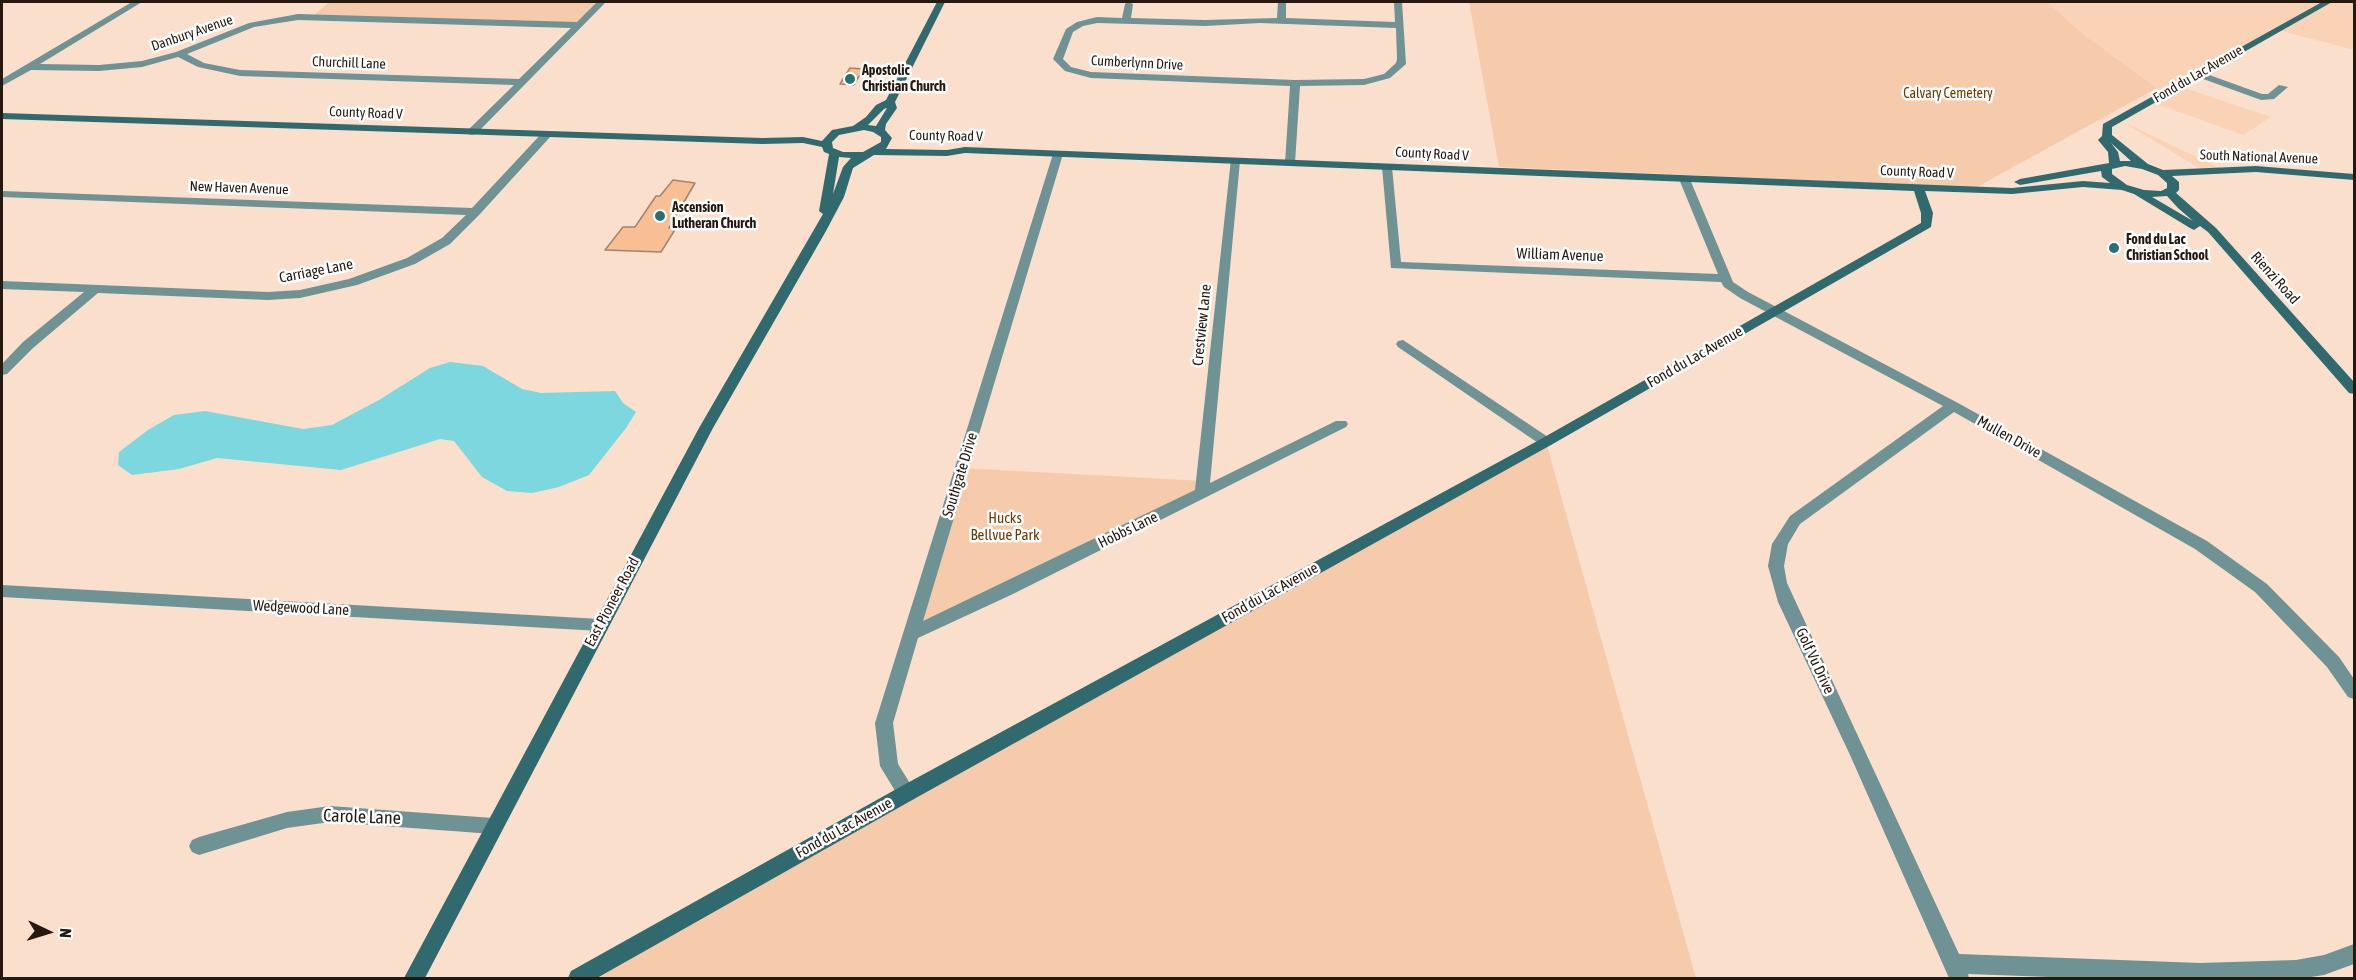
<!DOCTYPE html>
<html>
<head>
<meta charset="utf-8">
<style>
	body { margin:0 }
	#map { position:relative; width:2356px; height:980px; overflow:hidden; background:#fadfcc; font-family:"Asap Condensed",sans-serif }
	canvas { display:block }
	.frame { position:absolute; inset:0; border:3px solid #251910; pointer-events:none }
	.north { position:absolute; left:18px; top:902px; width:60px; height:60px; -webkit-text-stroke:4px #fff; paint-order:stroke; rotate:94deg; font-size:16px; font-weight:700; line-height:24px; text-align:center; color:#251910 }
	.north::after { content:''; display:block; margin:auto; width:21px; height:27px; background:#251910; clip-path:polygon(50% 0,100% 100%,50% 72%,0 100%) }
</style>
</head>
<body>
<div id="map">
<canvas width="2356" height="980"></canvas>
<div class="frame"></div>
<div class="north">N</div>
</div>
<script>
const c = document.querySelector('canvas').getContext('2d');
c.lineJoin = 'round';
function fill(path, color) { c.fillStyle = color; c.fill(path, 'evenodd'); }
const poly = rows => new Path2D(rows.map(r => 'M' + r).join(''));
function strokePath(path, color, width, dash) { c.strokeStyle = color; c.lineWidth = width; c.lineCap = dash ? 'butt' : 'round'; c.setLineDash(dash || []); c.stroke(path); }
function write(font, color, halo, rows, align = 'center') {
  c.font = font + ' "Asap Condensed",sans-serif'; c.lineWidth = 5; c.setLineDash([]); c.textBaseline = 'middle'; c.strokeStyle = halo; c.fillStyle = color; for (const [text, x, y, turn = 0] of rows) {
    c.save(); c.translate(x, y); c.rotate((+turn || 0) * Math.PI / 180); c.textAlign = isNaN(turn) ? turn : align; if (halo) c.strokeText(text, 0, 0); c.fillText(text, 0, 0); c.restore();
  }
}
fill(poly([
	[2047,2,2354,2,2354,50,2278,30,2179,86,2271,117,2243,135,2151,102,2164,93,2087,37],
	[2118,119,2125,123,2224,170,2204,171]
]), '#fad2b5');
fill(poly([
	[329,2,602,2,578,25,312,17],
	[1469,2,2047,2,2087,37,2157,88,1977,187,1499,167],
	[1546,442,1696,978,578,978,907,793],
	[962,468,1203,481,1202,493,914,633]
]), '#f5cbab');
fill(poly([
	[450,362,483,366,522,389,541,393,615,391,623,403,636,412,626,428,589,475,559,487,532,493,507,491,482,477,454,441,440,439,341,470,217,458,179,469,132,475,118,465,119,452,148,430,174,415,205,411,303,429,332,425,379,400,430,368]
]), '#7cd7de');
const building = poly([
	[850,68,863,69,854,85,840,84,850,68],
	[673,180,695,183,669,228,676,228,661,252,605,250,623,227,635,227,656,196,660,196,673,180]
]);
fill(building, '#f9bf94');
strokePath(building, '#a3846e', 1.5);
fill(poly([
	[132,2,142,2,40,64,99,65,142,61,176,52,249,23,298,14,577,22,597,2,606,2,476,134,472,135,468,134,468,130,514,85,240,76,198,67,178,57,142,67,99,71,31,70,2,86,2,79,132,2],
	[298,20,571,28,519,79,240,70,204,63,187,54,254,27,298,20],
	[1128,2,1133,4,1131,18,1205,20,1277,18,1278,2,1286,2,1286,18,1395,22,1394,2,1402,2,1406,64,1390,78,1364,85,1300,86,1295,163,1290,166,1285,163,1290,86,1091,78,1065,71,1053,59,1066,29,1077,22,1097,17,1122,18,1125,4,1128,2],
	[1097,23,1205,26,1260,23,1396,28,1397,59,1396,63,1384,74,1364,79,1295,80,1091,72,1071,67,1063,59,1073,32,1083,26,1097,23],
	[2195,72,2201,72,2262,94,2268,94,2279,85,2288,87,2274,99,2261,100,2195,76,2195,72],
	[547,131,552,134,551,136,480,214,450,244,415,264,357,285,300,298,268,300,98,293,33,348,7,374,2,375,2,364,23,342,84,292,2,289,2,281,268,292,300,290,349,279,407,258,442,238,466,215,2,197,2,191,472,208,543,132,547,131],
	[1058,151,1063,154,923,621,1195,490,1231,159,1235,158,1240,161,1210,483,1336,421,1346,421,1348,424,1346,427,1013,594,918,638,893,723,898,764,916,793,914,799,907,801,900,799,880,766,875,723,1053,154,1058,151],
	[1387,164,1392,167,1401,262,1718,274,1679,179,1681,177,1689,177,1733,282,1748,292,1958,403,2207,541,2267,584,2339,657,2354,679,2354,699,2348,697,2327,667,2255,592,2195,549,1954,412,1800,524,1788,544,1784,566,1787,583,1959,954,2200,963,2296,960,2324,955,2354,944,2354,964,2324,975,2304,978,2077,978,1968,974,1969,978,1949,978,1850,755,1778,602,1768,566,1772,544,1790,516,1943,406,1740,298,1724,287,1721,282,1391,268,1382,167,1387,164],
	[1403,340,1551,439,1553,442,1551,445,1541,445,1398,347,1396,344,1398,341,1403,340],
	[2,585,600,619,606,621,608,625,606,629,600,631,2,597,2,585],
	[330,806,493,818,500,820,503,826,500,832,493,834,330,822,287,828,199,855,192,852,189,846,192,840,199,837,287,812,330,806]
]), '#6f9295');
fill(poly([
	[937,2,945,2,895,102,897,108,886,124,885,130,892,138,886,149,947,150,965,147,2012,188,2083,181,2110,183,2102,177,2101,171,2020,185,2014,182,2020,179,2109,163,2108,152,2098,140,2102,136,2103,124,2322,2,2332,2,2112,127,2112,135,2148,164,2163,170,2256,166,2354,174,2354,180,2256,172,2172,176,2179,182,2179,190,2176,193,2216,228,2354,382,2354,394,2349,393,2208,232,2200,226,2194,230,2190,228,2134,194,2122,190,2083,187,2012,194,1925,191,1933,213,1931,227,1551,445,914,799,597,978,568,978,571,971,900,787,1541,439,1921,223,1921,213,1914,191,965,153,947,156,874,155,853,168,844,197,826,231,713,428,425,978,404,978,699,428,823,214,819,211,829,154,824,152,822,147,803,143,762,144,2,119,2,113,762,138,803,137,822,141,832,130,853,126,866,117,876,105,886,100,937,2],
	[887,108,876,126,868,125,884,109,887,108],
	[864,130,873,132,881,137,881,142,863,152,843,152,833,148,832,142,839,135,864,130],
	[2111,143,2131,161,2120,161,2118,152,2111,143],
	[839,157,851,158,843,167,833,194,839,157],
	[2125,166,2142,169,2158,175,2167,183,2167,188,2161,191,2144,190,2127,185,2112,174,2112,169,2125,166],
	[2167,196,2178,208,2193,221,2152,197,2167,196]
]), '#316a6e');
for (const [x, y, r, color] of [
	[850,79,6,"#267176"],
	[660,216,6,"#267176"],
	[2114,248,6,"#267176"]
]) { const dot = new Path2D(); dot.arc(x, y, r, 0, 2 * Math.PI); c.fillStyle = color; c.fill(dot); strokePath(dot, '#fff', 2); }
write('14px', '#251910', '#fff', [
	["Danbury Avenue",192,33,-19],
	["Churchill Lane",349,63,2],
	["Cumberlynn Drive",1137,63,3],
	["Fond du Lac Avenue",2198,74,-30],
	["County Road V",366,113,2],
	["County Road V",946,136,1],
	["County Road V",1432,154,3],
	["South National Avenue",2259,157,2],
	["County Road V",1917,172,2],
	["New Haven Avenue",239,188,2]
]);
write('bold 14px', '#251910', '#fff', [
	["Apostolic",862,71],
	["Christian Church",862,87],
	["Ascension",672,208],
	["Lutheran Church",672,224],
	["Fond du Lac",2126,240],
	["Christian School",2126,256]
], 'left');
write('14px', '#6e3a04', '#fff', [
	["Calvary Cemetery",1948,94]
]);
write('15px', '#251910', '#fff', [
	["William Avenue",1560,255,2],
	["Carriage Lane",316,271,-11],
	["Rienzi Road",2275,278,48],
	["Crestview Lane",1202,325,-84],
	["Fond du Lac Avenue",1695,357,-30],
	["Mullen Drive",2009,437,29],
	["Southgate Drive",960,475,-73],
	["Hobbs Lane",1128,530,-26],
	["Fond du Lac Avenue",1270,593,-29],
	["East Pioneer Road",612,602,-62],
	["Wedgewood Lane",301,608,3],
	["Golf Vu Drive",1815,661,65],
	["Fond du Lac Avenue",844,828,-29]
]);
write('15px', '#6e3a04', '#fff', [
	["Hucks",1005,518],
	["Bellvue Park",1005,535]
]);
write('18px', '#251910', '#fff', [
	["Carole Lane",362,817,2]
]);
</script>
</body>
</html>
